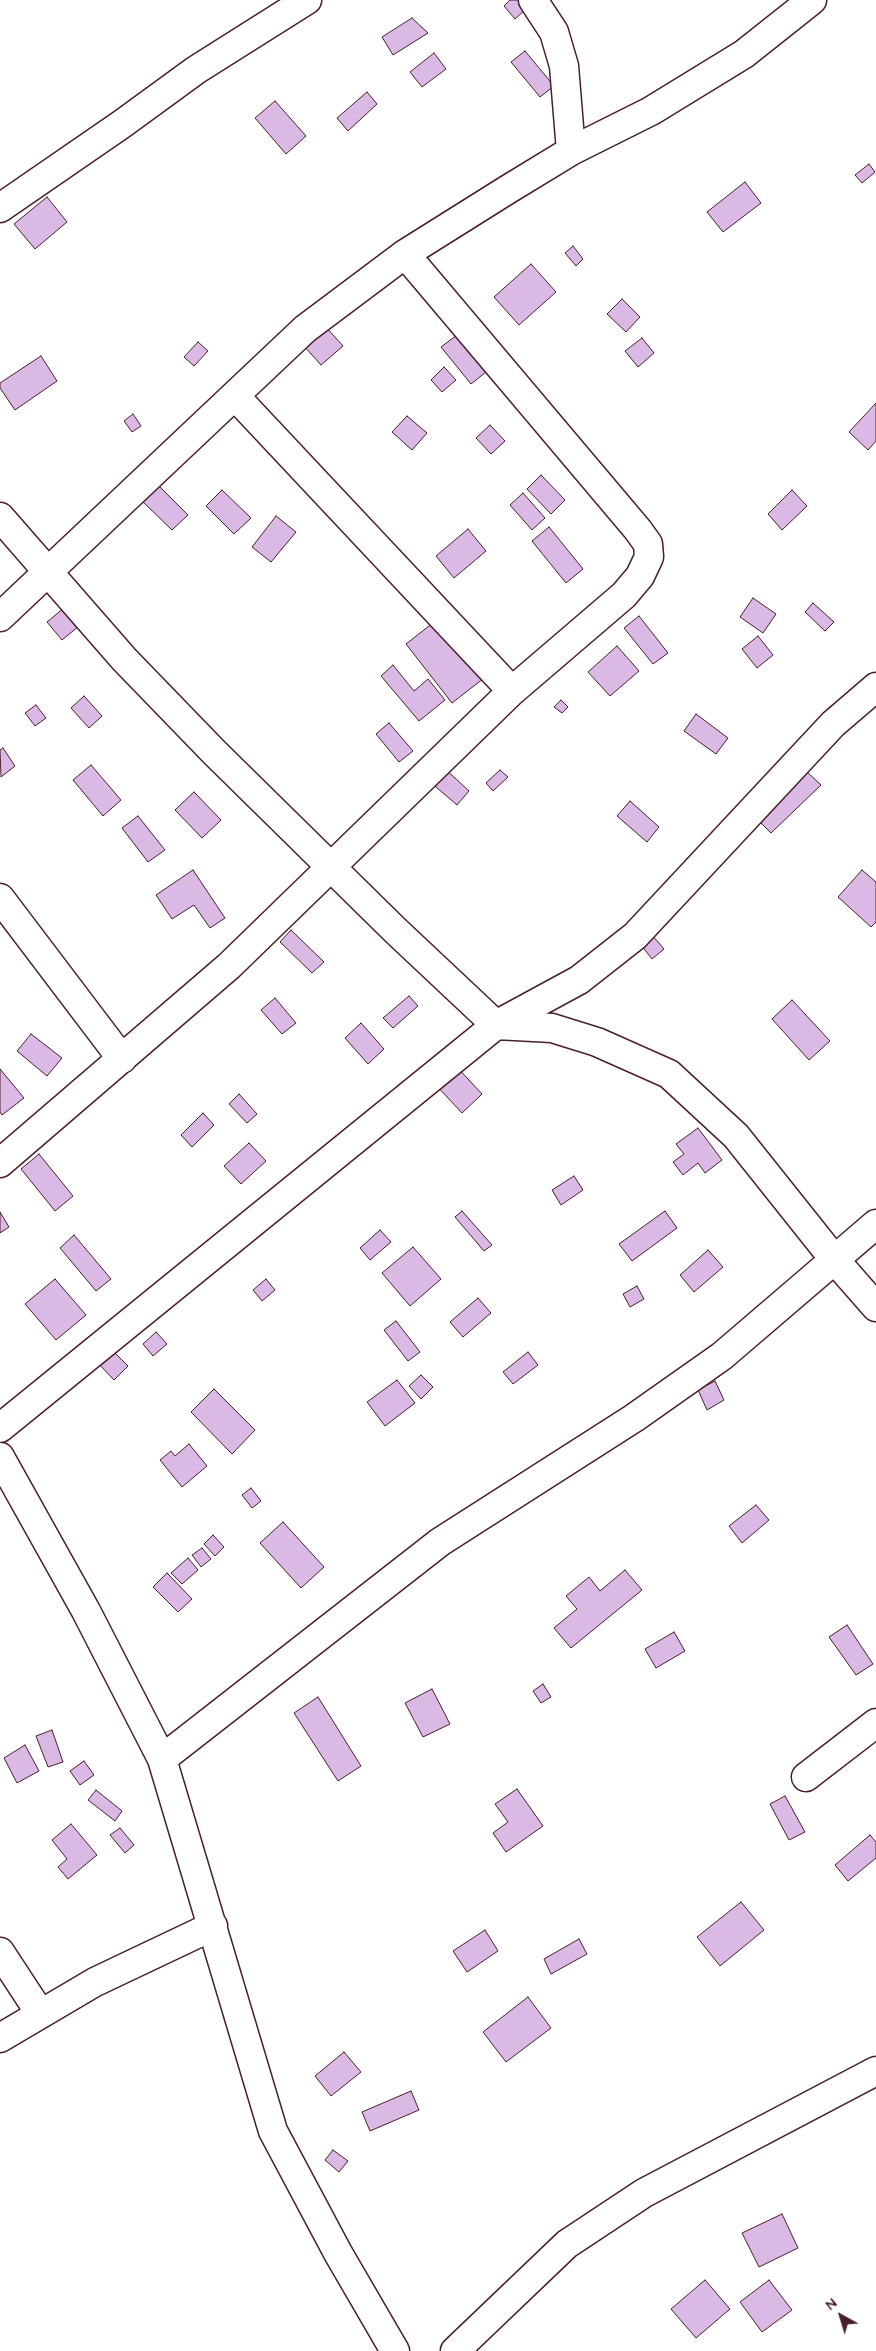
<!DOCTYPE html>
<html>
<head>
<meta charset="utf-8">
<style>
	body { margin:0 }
	#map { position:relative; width:876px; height:2351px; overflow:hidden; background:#fff; font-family:"Architects Daughter",sans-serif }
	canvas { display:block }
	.north { position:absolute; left:816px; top:2291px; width:50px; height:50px; -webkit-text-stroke:4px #fff; paint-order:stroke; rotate:321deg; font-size:14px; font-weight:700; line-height:20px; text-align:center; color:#4a1f2b }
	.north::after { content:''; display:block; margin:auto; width:18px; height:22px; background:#4a1f2b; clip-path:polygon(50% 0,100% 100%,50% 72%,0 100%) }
</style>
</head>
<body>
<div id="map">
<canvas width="876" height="2351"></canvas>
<div class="north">N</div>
</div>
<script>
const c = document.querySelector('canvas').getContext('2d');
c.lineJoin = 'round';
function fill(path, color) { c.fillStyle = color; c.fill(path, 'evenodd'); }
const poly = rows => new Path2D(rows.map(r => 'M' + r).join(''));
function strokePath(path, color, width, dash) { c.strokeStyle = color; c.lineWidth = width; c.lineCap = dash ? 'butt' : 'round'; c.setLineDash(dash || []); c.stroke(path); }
const building = poly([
	[510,0,520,0,527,8,515,19,504,6,510,0],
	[412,18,428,33,393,55,382,37,412,18],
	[525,51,554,86,540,97,511,62,525,51],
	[434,53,446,69,422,87,410,72,434,53],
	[367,92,377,104,348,131,337,118,367,92],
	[275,101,306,136,286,154,255,118,275,101],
	[869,164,875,172,862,183,855,175,869,164],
	[745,182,761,203,723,232,707,212,745,182],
	[47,197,67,222,35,249,14,224,47,197],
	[573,246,583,259,576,266,565,253,573,246],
	[531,264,556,292,519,325,494,297,531,264],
	[622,299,640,317,626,332,607,314,622,299],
	[325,326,343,346,321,365,303,345,325,326],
	[457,335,486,372,471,384,441,347,457,335],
	[642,338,654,353,638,367,625,351,642,338],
	[198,342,208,351,194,366,184,357,198,342],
	[41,356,57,381,15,410,0,388,0,383,41,356],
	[444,367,456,380,442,392,431,380,444,367],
	[876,403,876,441,868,450,849,432,876,403],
	[133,414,141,426,132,432,124,421,133,414],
	[407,416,427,433,412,450,392,432,407,416],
	[490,425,505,441,491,454,476,438,490,425],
	[541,475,565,500,551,514,527,489,541,475],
	[158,485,188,515,172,530,142,501,158,485],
	[222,490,251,518,234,534,206,506,222,490],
	[792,490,807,506,782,530,768,514,792,490],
	[523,493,545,518,532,530,510,505,523,493],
	[276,516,296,532,271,562,252,547,276,516],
	[549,527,583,569,566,583,532,541,549,527],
	[468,529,486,551,454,578,436,556,468,529],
	[753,598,776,614,763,633,740,617,753,598],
	[70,603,85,621,62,640,47,622,70,603],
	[813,603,834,622,825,631,805,612,813,603],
	[639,616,668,653,653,664,624,628,639,616],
	[438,619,484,678,452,703,406,644,438,619],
	[758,636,773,655,757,668,742,649,758,636],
	[617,646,639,671,610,696,588,672,617,646],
	[393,665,414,691,428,679,445,700,419,721,381,676,393,665],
	[84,696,102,716,89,728,71,708,84,696],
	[561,700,568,707,562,713,554,707,561,700],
	[36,705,46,718,35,726,25,713,36,705],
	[696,714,728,738,716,754,684,731,696,714],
	[389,723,413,751,399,762,376,734,389,723],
	[3,748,15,766,1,777,0,750,3,748],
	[91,765,121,800,103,816,73,780,91,765],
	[442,766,469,791,457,805,429,781,442,766],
	[500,770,508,777,493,791,486,783,500,770],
	[805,770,821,785,771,833,756,818,805,770],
	[194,792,221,820,202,838,175,810,194,792],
	[630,801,659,827,647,842,617,816,630,801],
	[138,816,165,850,148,862,122,828,138,816],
	[193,870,225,918,210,928,194,905,172,919,156,895,193,870],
	[862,870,876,882,876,922,871,927,838,897,862,870],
	[291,930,324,962,312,973,280,942,291,930],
	[652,935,664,949,652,959,641,945,652,935],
	[409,996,418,1006,393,1028,383,1018,409,996],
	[275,998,296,1023,282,1034,261,1010,275,998],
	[792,1000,830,1041,809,1060,772,1019,792,1000],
	[361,1023,384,1049,368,1064,345,1038,361,1023],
	[31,1034,62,1058,47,1076,17,1051,31,1034],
	[454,1064,482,1094,462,1113,434,1083,454,1064],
	[0,1069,24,1098,2,1115,0,1112,0,1069],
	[239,1094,257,1114,247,1123,229,1104,239,1094],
	[203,1113,214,1125,192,1147,181,1135,203,1113],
	[698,1128,722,1160,705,1173,698,1163,683,1175,673,1162,684,1154,676,1144,698,1128],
	[249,1143,266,1161,241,1184,224,1166,249,1143],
	[39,1154,73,1196,55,1211,21,1169,39,1154],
	[574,1176,583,1190,561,1205,552,1190,574,1176],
	[462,1211,492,1245,484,1251,455,1217,462,1211],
	[665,1211,677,1228,632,1261,619,1244,665,1211],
	[0,1212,9,1227,0,1233,0,1212],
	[380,1230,391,1242,370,1260,360,1248,380,1230],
	[74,1235,111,1279,96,1291,60,1248,74,1235],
	[413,1247,441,1279,410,1306,382,1273,413,1247],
	[708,1250,723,1267,694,1292,680,1275,708,1250],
	[55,1279,86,1315,56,1340,25,1304,55,1279],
	[266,1279,275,1290,262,1301,253,1290,266,1279],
	[637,1286,644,1299,630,1307,623,1294,637,1286],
	[478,1298,491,1313,463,1337,450,1322,478,1298],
	[396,1321,420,1352,408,1361,384,1330,396,1321],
	[156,1332,167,1344,153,1356,143,1344,156,1332],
	[108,1346,128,1366,114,1380,95,1360,108,1346],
	[528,1352,538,1365,513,1384,503,1372,528,1352],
	[421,1375,433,1387,421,1399,409,1386,421,1375],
	[397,1380,415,1403,385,1426,367,1402,397,1380],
	[715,1381,724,1400,707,1410,698,1390,715,1381],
	[214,1389,255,1430,232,1454,191,1412,214,1389],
	[189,1444,207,1466,182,1487,160,1460,171,1451,175,1456,189,1444],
	[251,1488,261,1501,252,1508,242,1495,251,1488],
	[756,1505,769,1520,742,1543,729,1526,756,1505],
	[283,1522,324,1567,301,1588,260,1543,283,1522],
	[213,1535,224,1547,215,1556,204,1544,213,1535],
	[202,1548,211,1559,201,1567,192,1555,202,1548],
	[188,1558,198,1570,182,1584,171,1573,188,1558],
	[625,1570,642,1590,571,1648,554,1628,577,1609,566,1596,589,1577,600,1591,625,1570],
	[167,1573,192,1599,178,1612,153,1587,167,1573],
	[847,1625,873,1664,856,1675,829,1637,847,1625],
	[674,1632,685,1651,656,1668,645,1649,674,1632],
	[543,1684,551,1697,541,1703,533,1691,543,1684],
	[432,1689,450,1724,423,1737,405,1703,432,1689],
	[318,1697,361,1766,338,1781,294,1713,318,1697],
	[52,1730,63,1762,48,1767,36,1736,52,1730],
	[25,1745,39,1771,17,1783,4,1758,25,1745],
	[84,1761,94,1775,80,1785,70,1771,84,1761],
	[517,1789,543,1826,506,1852,493,1833,508,1822,495,1804,517,1789],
	[96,1790,122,1811,115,1821,88,1800,96,1790],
	[785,1796,805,1832,789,1840,770,1804,785,1796],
	[71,1824,97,1855,68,1879,58,1867,67,1859,52,1840,71,1824],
	[120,1828,134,1845,125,1853,110,1835,120,1828],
	[870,1835,876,1842,876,1858,848,1881,835,1865,870,1835],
	[741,1902,764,1930,720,1966,697,1937,741,1902],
	[485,1930,498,1951,467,1972,453,1951,485,1930],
	[579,1939,587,1954,551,1974,544,1959,579,1939],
	[528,1997,551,2028,506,2062,483,2032,528,1997],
	[344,2052,361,2072,331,2096,315,2076,344,2052],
	[411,2091,419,2110,370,2131,362,2112,411,2091],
	[333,2150,348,2161,339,2172,325,2160,333,2150],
	[782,2214,798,2248,759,2267,742,2233,782,2214],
	[705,2280,730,2309,696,2338,671,2309,705,2280],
	[769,2280,792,2310,762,2332,740,2302,769,2280]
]);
fill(building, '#dbb9e5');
strokePath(building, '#4a1f2b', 1);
const street = poly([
	[533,0,554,32,564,66,571,151],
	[0,208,122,124,196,70,307,0],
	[235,396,512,691],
	[0,517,124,659,214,752,396,931,496,1025,552,1028,597,1042,669,1074,736,1136,834,1259,876,1307],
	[0,617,305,329,405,254,507,190,571,151,651,111,744,54,812,0],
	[0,898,122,1059],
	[0,1163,229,966,512,691,624,595,640,576,649,557,648,544,638,530,405,254],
	[0,1428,496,1025,579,980,635,936,833,724,876,687],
	[0,1457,86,1611,162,1759,273,2131,338,2253,395,2351],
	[162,1759,440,1542,634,1418,722,1356,876,1224],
	[806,1777,876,1723],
	[0,1952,40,2013],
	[0,2038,95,1982,213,1926],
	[455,2351,567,2244,644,2193,876,2071]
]);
strokePath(street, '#4a1f2b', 31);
strokePath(street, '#fff', 28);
</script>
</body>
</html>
